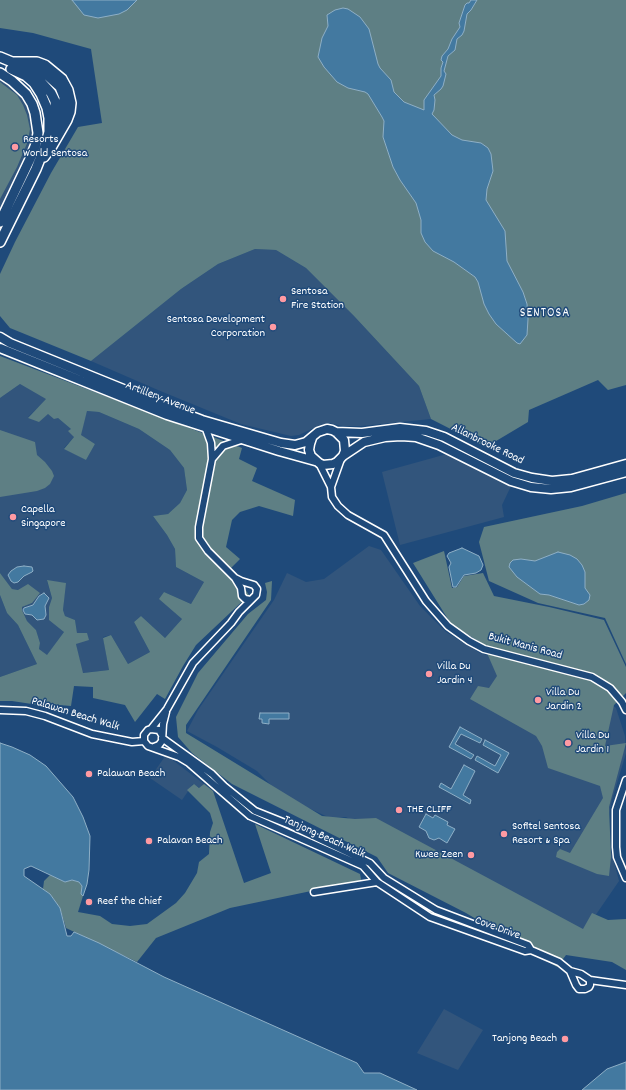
<!DOCTYPE html>
<html>
<head>
<meta charset="utf-8">
<style>
	body { margin:0 }
	canvas { display:block; background:#1f4a7a }
</style>
</head>
<body>
<canvas width="626" height="1090"></canvas>
<script>
const c = document.querySelector('canvas').getContext('2d');
c.lineJoin = 'round';
function fill(path, color) { c.fillStyle = color; c.fill(path, 'evenodd'); }
const poly = rows => new Path2D(rows.map(r => 'M' + r).join(''));
function strokePath(path, color, width, dash) { c.strokeStyle = color; c.lineWidth = width; c.lineCap = dash ? 'butt' : 'round'; c.setLineDash(dash || []); c.stroke(path); }
function write(font, color, halo, rows, align = 'center') {
  c.font = font + ' Dekko,sans-serif'; c.lineWidth = 3; c.setLineDash([]); c.textBaseline = 'middle'; c.strokeStyle = halo; c.fillStyle = color; for (const [text, x, y, turn = 0] of rows) {
    c.save(); c.translate(x, y); c.rotate((+turn || 0) * Math.PI / 180); c.textAlign = isNaN(turn) ? turn : align; if (halo) c.strokeText(text, 0, 0); c.fillText(text, 0, 0); c.restore();
  }
}
fill(poly([
	[0,78,13,86,22,96,32,118,33,128,32,139,26,155,0,211],
	[255,249,276,250,306,268,354,316,419,386,431,419,361,426,343,426,329,423,320,425,299,435,291,436,241,424,158,390,91,361,181,289,218,264],
	[20,384,47,399,28,417,48,414,58,418,71,429,74,437,64,448,86,460,95,444,80,435,87,411,99,412,139,429,170,450,184,468,187,490,180,503,168,514,153,516,167,535,175,549,176,567,204,582,191,604,164,592,160,599,182,619,165,638,141,616,134,622,150,652,128,664,111,635,103,637,109,670,82,673,76,644,86,633,77,633,75,620,65,616,63,610,65,583,47,581,52,598,49,607,64,632,47,656,39,649,40,643,36,630,27,621,22,610,22,607,32,603,18,590,12,589,0,573,0,398],
	[447,454,511,486,502,505,504,517,400,545,382,472],
	[369,546,381,550,420,606,446,632,480,653,506,661,577,677,616,708,625,736,626,753,612,800,607,824,610,847,619,881,584,932,396,847,346,817,330,818,302,805,272,786,257,771,217,747,187,731,198,710,274,600,287,573,306,582,324,579],
	[0,595,7,613,18,625,37,664,0,677],
	[166,755,204,784,200,788,193,784,182,800,150,778],
	[444,1009,483,1030,458,1070,417,1053]
]), '#32557c');
fill(poly([
	[0,0,626,0,626,385,608,390,598,380,529,410,528,422,486,447,431,419,419,386,354,316,306,268,276,250,255,249,218,264,181,289,91,361,10,328,0,316,0,274,15,242,51,173,78,127,102,123,91,49,33,33,0,28],
	[0,82,17,95,23,105,27,115,30,129,28,141,17,167,0,199],
	[0,356,242,448,239,459,257,468,252,481,295,500,293,516,259,506,240,512,232,520,226,547,240,559,231,568,249,595,196,645,183,666,165,699,157,694,135,722,125,705,93,698,93,687,74,686,71,706,59,705,57,712,45,706,12,701,0,701,0,677,37,664,18,625,7,613,0,595,0,573,12,589,18,590,28,584,40,593,32,603,22,607,22,610,27,621,36,630,40,643,39,649,47,655,64,632,49,620,49,607,52,598,47,580,66,583,63,610,65,616,75,620,77,633,87,633,89,640,76,644,83,673,109,670,103,638,111,635,128,664,150,652,134,622,141,616,165,638,182,619,159,599,164,592,191,604,204,582,176,567,175,549,167,535,153,516,168,514,180,503,187,490,184,468,170,450,139,429,99,412,87,411,81,435,95,444,86,460,64,449,74,437,68,431,71,429,58,418,54,419,48,414,39,422,28,418,46,399,20,384,0,398],
	[0,430,35,442,37,455,45,462,52,471,54,476,50,484,45,488,37,491,0,497],
	[626,493,626,664,605,618,538,603,489,581,479,542,484,527,582,506],
	[444,551,452,588,457,587,464,576,483,573,494,596,549,607,604,620,626,667,626,693,614,705,605,746,626,743,609,807,611,857,609,876,597,874,556,857,557,852,560,849,570,853,603,798,600,786,548,768,542,746,536,736,470,699,478,686,489,688,497,676,483,644,451,624,413,563],
	[272,581,271,600,186,725,186,733,322,816,355,819,376,818,583,929,592,913,608,920,626,919,626,970,612,962,566,955,557,967,466,913,388,873,377,857,232,784,192,753,178,737,176,717,198,673,248,614,266,600,267,592,265,583],
	[194,784,199,788,204,784,213,791,244,883,271,873,255,824,360,874,362,884,359,889,351,889,335,886,230,908,156,938,137,962,66,928,60,908,50,894,43,889,44,881,50,875,65,882,72,880,79,882,82,886,81,894,83,896,78,912,100,916,112,924,130,926,147,924,176,903,185,893,197,873,199,862,209,854,210,832,213,823,210,813,187,790]
]), '#5e7f84');
const water = poly([
	[72,0,137,0,127,10,119,14,98,18,84,15,72,0],
	[471,0,477,0,471,10,467,14,464,31,462,35,457,39,455,50,448,56,444,71,446,74,443,86,441,89,434,95,435,100,434,110,432,114,452,135,462,140,481,143,488,148,491,154,493,171,487,189,486,200,505,231,507,261,523,292,527,304,528,319,527,335,520,344,517,343,496,324,489,314,484,304,478,282,475,277,454,262,433,251,425,242,421,233,421,220,416,203,400,180,393,167,383,137,384,121,382,117,368,94,365,92,348,88,337,82,324,67,318,57,322,38,328,26,327,15,335,10,343,8,348,9,360,17,369,29,378,64,380,68,391,80,394,92,404,102,424,110,424,100,441,76,441,68,443,62,441,60,442,56,448,49,452,39,460,27,459,23,465,5,467,3,469,3,471,0],
	[462,548,479,556,483,565,481,570,476,573,464,575,456,587,453,587,449,567,451,563,447,556,449,553,462,548],
	[558,552,570,555,577,559,582,565,585,572,585,588,590,595,589,600,584,604,579,605,549,595,540,594,517,577,509,567,510,563,513,560,521,559,535,561,558,552],
	[24,566,32,567,33,571,32,572,24,576,18,582,14,583,11,581,8,575,11,571,17,567,24,566],
	[44,593,49,598,45,606,46,615,44,619,37,620,32,615,25,614,23,610,24,608,33,605,39,596,44,593],
	[260,713,289,713,289,719,269,719,269,724,262,723,262,719,259,719,260,713],
	[460,727,482,739,480,743,461,734,455,744,474,755,471,759,449,747,460,727],
	[485,740,509,753,498,773,475,760,477,756,495,766,501,755,483,745,485,740],
	[0,743,12,747,30,755,46,766,73,797,83,817,90,836,89,870,87,884,83,896,81,894,82,886,79,882,72,880,65,882,31,866,24,869,24,876,50,894,60,908,67,936,71,936,74,932,99,943,164,977,357,1063,364,1073,380,1073,417,1090,0,1090,0,743],
	[464,765,475,771,463,795,471,800,470,804,439,787,441,783,451,789,464,765],
	[426,814,433,818,435,815,448,822,447,825,455,829,447,843,439,838,434,840,429,838,426,831,419,827,426,814],
	[626,1062,626,1090,582,1090,607,1069,626,1062]
]);
fill(water, '#4379a0');
strokePath(water, '#8eafc6', 1);
const minor = poly([
	[206,429,211,443,212,459,199,527,199,538,208,551,235,578,241,588,242,596,245,599,250,600],
	[212,459,223,446,241,440],
	[319,463,331,487,332,497,338,506,348,515,384,535,426,601,448,626,469,641,484,649,592,677,610,688,622,702,626,710],
	[331,487,341,459],
	[0,710,26,711,45,716,92,734,132,742,144,741],
	[151,729,167,709,193,663,231,623,239,612,256,595,257,589,254,585,241,581,235,578],
	[162,735,159,730,151,729,148,730,144,735,144,741,148,746,179,757,189,763,250,816,363,866,377,882,430,917,525,951,531,950,559,962,570,971,581,974,590,980,626,985],
	[162,738,212,774,224,786,255,811,290,825,370,863,384,878,436,910,528,945,531,950],
	[154,747,159,745,162,741,163,724,166,712],
	[626,780,616,810,616,847,617,857,626,878],
	[314,892,377,882],
	[570,971,576,985,579,989,585,989,589,987,590,985,590,980]
]);
const tertiary = poly([
	[0,337,10,343,168,407,202,420,281,443,295,445,306,442,318,432,327,429,332,430,336,432,344,440,345,451,343,456,337,462,333,464,323,465,319,463,311,456,309,450,310,444,312,438],
	[0,348,167,415,279,451,315,461],
	[336,432,362,433,400,428,426,431,444,437,514,473,532,478,552,481,572,479,626,464],
	[343,456,364,442,385,437,401,436,416,437,439,445,511,481,531,487,551,489,571,487,626,472]
]);
const secondary = poly([
	[0,57,12,62,33,73,51,93,55,101,56,115,56,125,52,137],
	[12,62,37,62,45,65,62,79,68,90,71,103,70,112,67,120,52,146,44,157],
	[32,65,41,70,60,87,64,97,63,123],
	[0,73,12,81,26,94,32,104,35,113,38,133,36,144,30,159,0,222],
	[0,242,36,169,45,146,49,132,49,118,47,108,41,94,34,83,26,76,11,69]
]);
strokePath(minor, '#fff', 9);
strokePath(tertiary, '#fff', 11);
strokePath(secondary, '#fff', 12);
strokePath(minor, '#1f4a7a', 6);
strokePath(tertiary, '#1f4a7a', 8);
strokePath(secondary, '#1f4a7a', 9);
for (const [x, y, r, color] of [
	[15,147,4,"#ff9aa2"],
	[283,299,4,"#ff9aa2"],
	[273,327,4,"#ff9aa2"],
	[13,517,4,"#ff9aa2"],
	[429,674,4,"#ff9aa2"],
	[538,700,4,"#ff9aa2"],
	[568,743,4,"#ff9aa2"],
	[89,774,4,"#ff9aa2"],
	[399,810,4,"#ff9aa2"],
	[504,834,4,"#ff9aa2"],
	[149,841,4,"#ff9aa2"],
	[471,855,4,"#ff9aa2"],
	[89,902,4,"#ff9aa2"],
	[565,1039,4,"#ff9aa2"]
]) { const dot = new Path2D(); dot.arc(x, y, r, 0, 2 * Math.PI); c.fillStyle = color; c.fill(dot); strokePath(dot, '#1f4a7a', 1.5); }
write('12px', '#fff', '#1f4a7a', [
	["Resorts",23,140],
	["World Sentosa",23,154],
	["Sentosa",291,292],
	["Fire Station",291,306],
	["Sentosa Development",265,320,"right"],
	["Corporation",265,334,"right"],
	["Capella",21,510],
	["Singapore",21,524],
	["Villa Du",437,667],
	["Jardin 4",437,681],
	["Villa Du",546,693],
	["Jardin 2",546,707],
	["Villa Du",576,736],
	["Jardin 1",576,750],
	["Palawan Beach",97,774],
	["THE CLIFF",407,810],
	["Sofitel Sentosa",512,827],
	["Resort & Spa",512,841],
	["Palavan Beach",157,841],
	["Kwee Zeen",463,855,"right"],
	["Reef the Chief",97,902],
	["Tanjong Beach",557,1039,"right"]
], 'left');
write('12px', '#fff', '#1f4a7a', [
	["Artillery Avenue",160,399,21],
	["Allanbrooke Road",487,445,26],
	["Bukit Manis Road",525,647,15],
	["Palawan Beach Walk",75,715,17],
	["Tanjong Beach Walk",324,838,24],
	["Cove Drive",497,929,20]
]);
c.letterSpacing = '1px';
write('13px', '#fff', '#1f4a7a', [
	["SENTOSA",545,314]
]);
c.letterSpacing = '0px';
</script>
</body>
</html>
